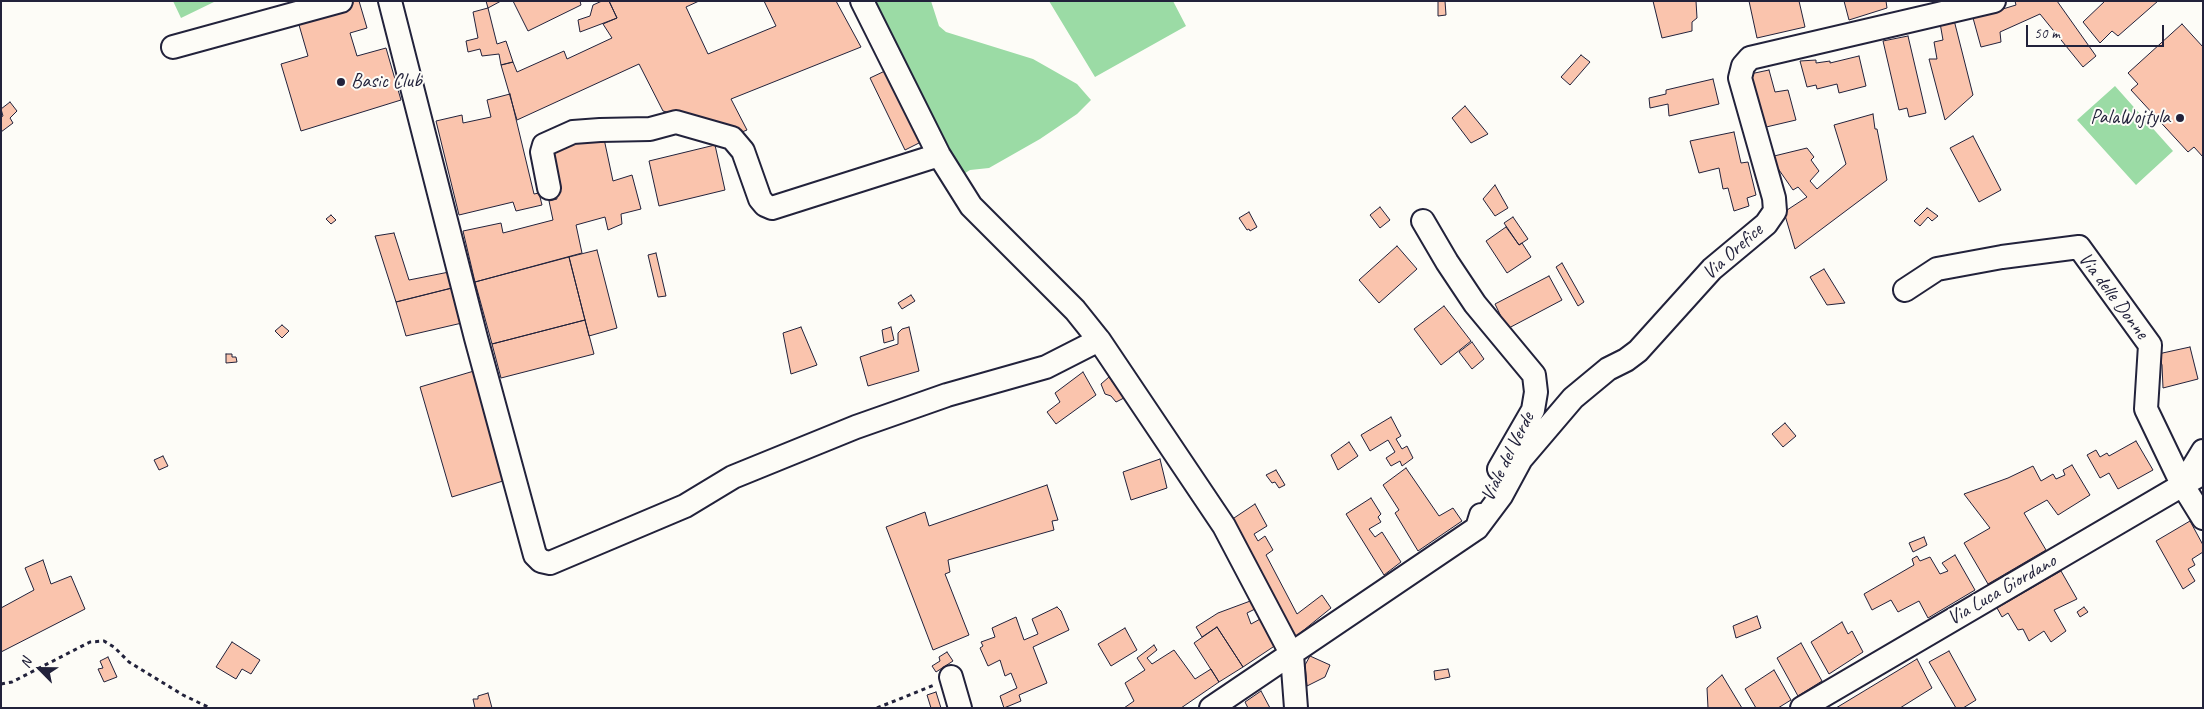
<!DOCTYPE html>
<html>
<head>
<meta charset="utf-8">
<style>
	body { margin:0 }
	#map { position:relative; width:2204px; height:709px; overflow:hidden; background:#fdfcf7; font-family:Caveat,sans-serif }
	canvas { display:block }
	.frame { position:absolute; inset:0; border:2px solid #22223b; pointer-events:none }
	.north { position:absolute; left:15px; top:644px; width:50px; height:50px; -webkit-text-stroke:4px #fdfcf7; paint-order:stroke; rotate:293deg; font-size:14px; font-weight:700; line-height:20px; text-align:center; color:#22223b }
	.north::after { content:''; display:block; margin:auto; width:18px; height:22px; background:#22223b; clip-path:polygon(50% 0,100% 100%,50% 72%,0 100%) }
	.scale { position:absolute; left:2026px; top:25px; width:138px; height:22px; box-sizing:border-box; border:2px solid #22223b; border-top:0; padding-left:6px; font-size:15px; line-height:18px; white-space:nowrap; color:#22223b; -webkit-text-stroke:4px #fdfcf7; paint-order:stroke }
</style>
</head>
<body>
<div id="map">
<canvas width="2204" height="709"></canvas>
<div class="frame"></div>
<div class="north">N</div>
<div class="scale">50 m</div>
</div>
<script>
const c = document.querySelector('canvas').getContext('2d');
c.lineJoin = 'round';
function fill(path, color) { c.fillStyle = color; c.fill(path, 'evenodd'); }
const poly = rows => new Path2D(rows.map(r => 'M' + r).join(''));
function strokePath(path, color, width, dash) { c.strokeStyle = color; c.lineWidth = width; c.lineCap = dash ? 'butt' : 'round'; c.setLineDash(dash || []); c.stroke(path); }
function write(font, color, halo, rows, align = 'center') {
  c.font = font + ' Caveat,sans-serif'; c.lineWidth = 4; c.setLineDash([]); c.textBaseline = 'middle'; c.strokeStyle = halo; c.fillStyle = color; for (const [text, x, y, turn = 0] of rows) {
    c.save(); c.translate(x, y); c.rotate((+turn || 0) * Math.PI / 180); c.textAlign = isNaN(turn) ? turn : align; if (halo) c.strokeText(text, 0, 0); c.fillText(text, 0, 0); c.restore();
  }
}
fill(poly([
	[173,1,216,1,181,18],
	[869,1,931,1,939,26,946,32,1033,59,1077,84,1091,100,1077,114,1040,139,989,168,970,170,962,175],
	[1049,1,1173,1,1186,26,1095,77],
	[2115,86,2173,151,2136,185,2077,120]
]), '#9bdba5');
const building = poly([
	[352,1,359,1,367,28,350,33,357,56,386,48,401,100,301,131,281,64,308,56,297,18,352,1],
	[486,1,501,1,488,8,486,1],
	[513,1,580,1,581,5,528,31,513,1],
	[602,1,609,1,617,18,580,32,578,20,590,16,593,5,602,1],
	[609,1,699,1,686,7,708,54,776,26,764,1,836,1,861,47,731,99,747,130,742,132,663,111,639,64,517,120,501,65,513,62,517,72,564,51,567,59,612,38,603,24,617,18,609,1],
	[1438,1,1445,1,1446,15,1438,16,1438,1],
	[1653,1,1696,1,1697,18,1692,22,1692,31,1662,38,1653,1],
	[1749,1,1799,1,1805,27,1757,38,1749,1],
	[1844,1,1886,1,1887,8,1849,20,1844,1],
	[2015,1,2057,1,2096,56,2083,67,2040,14,2000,32,2001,42,1981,47,1973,18,2016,5,2015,1],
	[2105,1,2158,1,2118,36,2112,31,2100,43,2083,22,2105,1],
	[488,8,497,44,506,41,513,62,501,65,499,54,482,56,480,49,468,52,466,41,478,38,473,12,488,8],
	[1954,20,1973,95,1945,120,1929,59,1937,59,1934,42,1943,40,1940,23,1954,20],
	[2182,24,2203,47,2203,157,2194,147,2188,152,2131,90,2138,84,2128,73,2182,24],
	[1908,36,1926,113,1909,117,1907,108,1899,110,1883,41,1908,36],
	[1581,55,1590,62,1570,85,1561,77,1581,55],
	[1859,56,1866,86,1839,93,1837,84,1817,89,1816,85,1807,87,1800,61,1816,60,1816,63,1830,61,1830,63,1859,56],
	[887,70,921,142,905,150,870,78,887,70],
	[1769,70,1775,92,1788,90,1796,120,1762,128,1750,74,1769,70],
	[1713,79,1719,104,1669,116,1668,104,1650,108,1649,98,1666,94,1666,90,1713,79],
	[510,94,534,194,539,193,542,205,516,211,513,202,459,215,436,121,462,115,463,123,491,117,487,100,510,94],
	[10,102,17,111,10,118,13,123,1,132,1,117,3,116,1,109,10,102],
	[1465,106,1488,134,1471,143,1452,118,1465,106],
	[1873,114,1875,129,1877,129,1887,180,1795,249,1784,212,1807,197,1798,187,1793,190,1770,157,1807,148,1814,157,1811,160,1819,171,1810,181,1817,189,1846,164,1834,125,1873,114],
	[1734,132,1741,163,1748,162,1756,195,1747,198,1749,206,1734,211,1728,188,1723,189,1719,168,1699,173,1690,141,1734,132],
	[603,134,613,181,632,175,641,209,621,214,622,224,608,230,605,217,576,225,582,253,475,282,463,231,501,223,503,233,553,220,549,201,557,199,550,161,555,160,553,151,568,142,603,134],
	[1973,136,2001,190,1979,202,1950,148,1973,136],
	[715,145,725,190,659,206,649,161,715,145],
	[1495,185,1508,208,1495,216,1483,199,1495,185],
	[1380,207,1390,220,1380,228,1370,215,1380,207],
	[1927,208,1938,216,1932,221,1928,217,1920,226,1914,221,1927,208],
	[1249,212,1257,227,1250,231,1249,229,1247,230,1239,218,1249,212],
	[331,215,336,220,331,224,326,219,331,215],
	[1513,217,1528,239,1519,245,1504,223,1513,217],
	[1506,227,1519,245,1522,243,1531,257,1507,273,1486,241,1506,227],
	[394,233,409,280,449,272,452,288,396,302,375,236,394,233],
	[1397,246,1417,269,1379,303,1359,280,1397,246],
	[597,250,617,328,589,336,569,257,597,250],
	[656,253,666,296,658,297,648,255,656,253],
	[569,257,585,320,492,344,475,282,569,257],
	[1562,263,1584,302,1578,306,1556,267,1562,263],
	[1824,269,1845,303,1827,305,1810,277,1824,269],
	[1549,276,1562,300,1507,329,1495,304,1549,276],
	[452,288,462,323,406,336,396,302,452,288],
	[911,295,915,301,902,309,898,303,911,295],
	[1444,306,1471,341,1441,365,1414,329,1444,306],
	[585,320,594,354,501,378,492,344,585,320],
	[282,325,289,331,282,338,275,331,282,325],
	[801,327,817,365,791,374,783,333,801,327],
	[891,327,894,340,884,343,882,330,891,327],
	[909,327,919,371,868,386,860,357,898,344,898,333,902,329,909,327],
	[1472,342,1484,359,1472,369,1459,352,1472,342],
	[2190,347,2198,379,2163,388,2162,365,2158,354,2190,347],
	[226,354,232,354,232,357,236,357,237,362,226,363,226,354],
	[474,371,506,480,452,497,420,387,474,371],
	[1083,372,1096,395,1056,424,1047,412,1060,402,1055,393,1083,372],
	[1109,377,1124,398,1116,402,1111,396,1105,394,1101,384,1109,377],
	[1391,417,1401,436,1396,439,1402,449,1407,446,1413,458,1402,466,1400,461,1391,466,1386,458,1395,452,1388,440,1370,451,1361,435,1391,417],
	[1785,423,1796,436,1783,447,1772,434,1785,423],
	[2136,441,2153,470,2118,489,2109,473,2100,478,2087,455,2096,450,2100,457,2107,453,2109,456,2136,441],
	[1349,442,1358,456,1338,470,1331,455,1349,442],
	[163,456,168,466,159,470,154,460,163,456],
	[1160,459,1167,488,1131,500,1123,472,1160,459],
	[2072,465,2090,495,2058,515,2047,500,2024,513,2046,550,1988,584,1964,543,1990,528,1964,494,2008,478,2033,466,2041,481,2053,474,2056,479,2065,475,2063,470,2072,465],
	[1406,468,1439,516,1453,508,1462,521,1418,551,1395,513,1399,510,1383,485,1406,468],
	[1276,470,1285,485,1279,488,1275,482,1272,483,1266,475,1276,470],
	[1047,485,1058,520,1052,521,1054,530,948,560,950,572,945,574,969,635,933,650,886,527,925,512,929,526,1047,485],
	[1371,498,1381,514,1378,517,1381,522,1369,529,1375,537,1382,532,1401,562,1384,575,1346,514,1371,498],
	[1255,504,1267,526,1254,534,1258,541,1265,536,1273,550,1266,555,1297,614,1322,595,1331,608,1294,638,1228,522,1255,504],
	[2190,521,2203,545,2203,552,2192,559,2195,565,2188,569,2195,581,2183,589,2156,541,2190,521],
	[1924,537,1927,545,1913,552,1909,543,1924,537],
	[1955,555,1975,590,1928,618,1919,601,1898,612,1891,600,1872,610,1864,594,1914,565,1912,559,1917,556,1920,561,1930,557,1940,574,1948,571,1942,563,1955,555],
	[43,560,51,584,71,576,85,609,1,652,1,608,34,590,25,568,43,560],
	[2061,571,2077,599,2054,610,2066,631,2051,642,2044,631,2029,641,2023,629,2018,630,2008,613,2002,617,1997,608,2061,571],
	[1253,600,1257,608,1247,613,1251,624,1262,618,1276,645,1243,667,1217,627,1202,637,1196,627,1218,613,1253,600],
	[1057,607,1061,611,1069,630,1033,647,1047,683,1019,695,1021,701,1004,708,1000,696,1017,688,1011,673,1005,676,1000,660,988,666,980,648,983,646,981,642,995,637,992,628,1016,617,1024,640,1038,634,1032,619,1057,607],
	[2084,607,2088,612,2080,617,2077,612,2084,607],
	[1757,616,1761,628,1736,638,1733,626,1757,616],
	[1842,622,1848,634,1852,631,1863,652,1829,674,1811,642,1842,622],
	[1217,627,1243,667,1219,682,1194,643,1217,627],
	[1125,628,1137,650,1111,666,1098,644,1125,628],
	[232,642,260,660,251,674,242,669,236,679,216,667,232,642],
	[1801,643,1822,681,1798,696,1777,658,1801,643],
	[1154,645,1157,650,1147,658,1152,664,1174,650,1195,679,1211,669,1219,682,1181,708,1124,708,1134,701,1125,683,1145,670,1137,658,1154,645],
	[1949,651,1976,700,1963,708,1956,708,1929,662,1949,651],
	[947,652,953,661,936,672,932,666,940,661,939,657,947,652],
	[1310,656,1330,665,1325,677,1307,686,1305,665,1310,656],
	[108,657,117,677,104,682,98,669,103,668,100,661,108,657],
	[1917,659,1932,688,1900,708,1836,708,1917,659],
	[1448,669,1450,677,1435,680,1434,671,1448,669],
	[1774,670,1791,700,1778,708,1756,708,1745,689,1774,670],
	[1722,675,1742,708,1708,708,1707,688,1722,675],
	[1261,691,1270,708,1248,708,1245,702,1261,691],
	[936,692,941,708,931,708,927,695,936,692],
	[488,693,492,708,475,708,473,699,478,699,478,696,488,693]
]);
fill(building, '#fac4ad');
strokePath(building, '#22223b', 1);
const minor = poly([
	[390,1,476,338,535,555,541,561,550,563,685,506,733,477,856,427,947,395,1046,367,1099,340],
	[862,1,939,155,971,206,1075,310,1099,340,1224,526,1292,655,1296,708],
	[173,47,341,1],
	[549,188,542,152,544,145,573,132,600,130,650,129,676,122,732,138,743,151,760,199,765,205,772,208,939,155],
	[1423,221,1447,262,1475,304,1534,375,1536,392,1533,410,1499,469],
	[1905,290,1937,269,2002,257,2079,247,2150,345,2146,409,2182,484,2203,518],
	[2183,484,2203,451],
	[1477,528,1501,496,1521,459,1573,398,1608,369,1626,360,1638,351,1712,269,1766,224,1775,211,1774,198,1740,78,1743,66,1750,58,1994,1],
	[951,677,960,708],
	[1211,708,1477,528,1481,515],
	[1802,708,2203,473]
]);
strokePath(minor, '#22223b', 26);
strokePath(poly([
	[1,684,12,682,90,642,104,641,114,647,129,662,183,695,210,708],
	[877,708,934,685]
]), '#22223b', 3, [4, 4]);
strokePath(minor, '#fdfcf7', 22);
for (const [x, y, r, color] of [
	[341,82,5,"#22223b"],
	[2180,118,5,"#22223b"]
]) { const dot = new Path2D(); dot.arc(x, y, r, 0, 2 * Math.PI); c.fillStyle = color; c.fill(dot); strokePath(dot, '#fdfcf7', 2); }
write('20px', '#22223b', '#fdfcf7', [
	["Basic Club",351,82],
	["PalaWojtyla",2170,118,"right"]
], 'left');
write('20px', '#22223b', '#fdfcf7', [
	["Via Orefice",1733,252,-42],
	["Via delle Donne",2113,296,53],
	["Viale del Verde",1508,457,-64],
	["Via Luca Giordano",2002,590,-30]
]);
</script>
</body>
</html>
